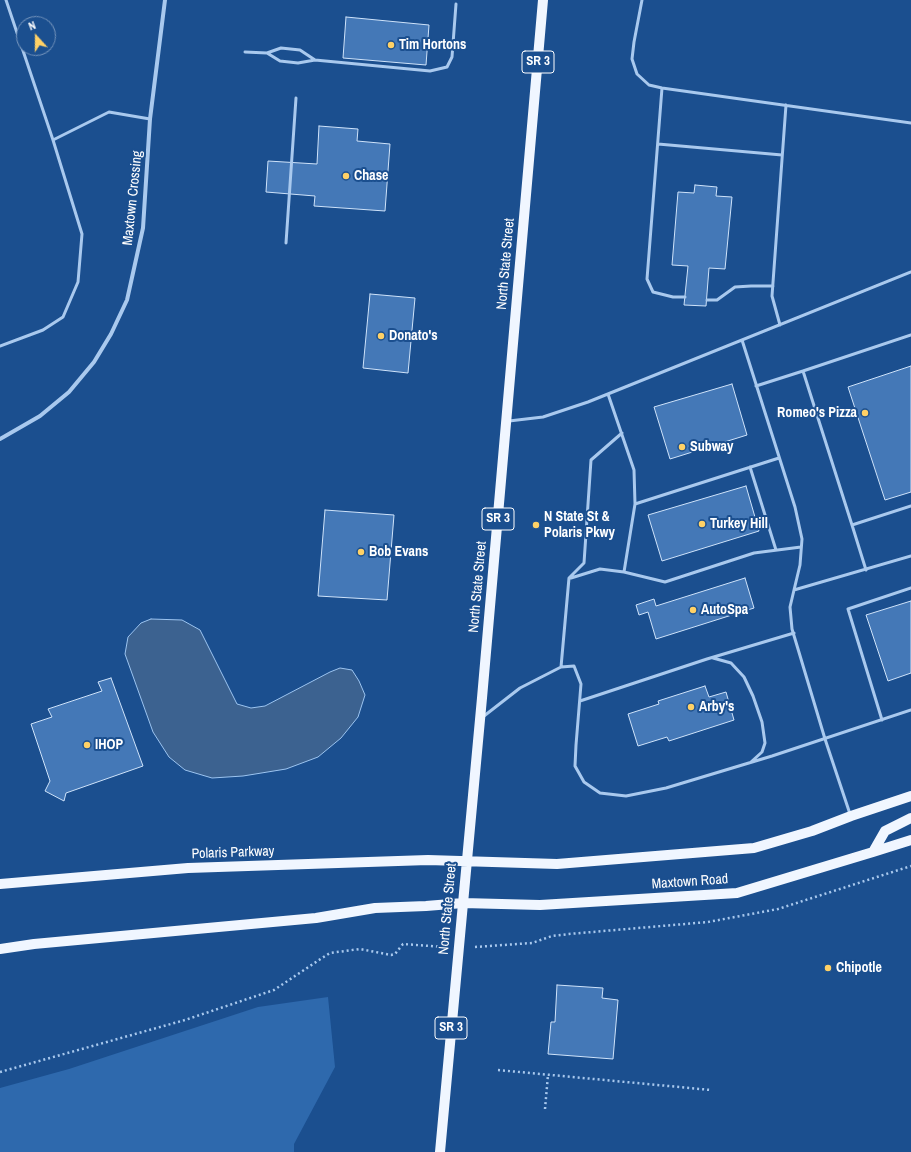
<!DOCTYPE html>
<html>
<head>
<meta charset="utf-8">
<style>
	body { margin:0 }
	#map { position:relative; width:911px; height:1152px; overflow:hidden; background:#1b4f8f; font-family:"Archivo Narrow",sans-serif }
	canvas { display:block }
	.north { position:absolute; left:16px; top:16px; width:40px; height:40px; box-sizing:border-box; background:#1b4f8f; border:1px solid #7695bc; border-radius:50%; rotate:339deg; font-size:11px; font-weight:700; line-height:16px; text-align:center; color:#fff }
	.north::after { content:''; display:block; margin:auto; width:14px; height:18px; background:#ffd166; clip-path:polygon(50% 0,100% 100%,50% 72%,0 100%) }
</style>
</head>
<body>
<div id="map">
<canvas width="911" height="1152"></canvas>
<div class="north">N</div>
</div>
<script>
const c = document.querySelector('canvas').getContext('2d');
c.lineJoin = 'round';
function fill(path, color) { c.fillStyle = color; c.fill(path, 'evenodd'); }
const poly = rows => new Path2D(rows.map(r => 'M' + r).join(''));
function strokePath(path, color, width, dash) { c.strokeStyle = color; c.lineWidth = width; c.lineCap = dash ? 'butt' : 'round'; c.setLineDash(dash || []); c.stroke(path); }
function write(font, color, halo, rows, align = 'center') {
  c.font = font + ' "Archivo Narrow",sans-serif'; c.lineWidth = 4; c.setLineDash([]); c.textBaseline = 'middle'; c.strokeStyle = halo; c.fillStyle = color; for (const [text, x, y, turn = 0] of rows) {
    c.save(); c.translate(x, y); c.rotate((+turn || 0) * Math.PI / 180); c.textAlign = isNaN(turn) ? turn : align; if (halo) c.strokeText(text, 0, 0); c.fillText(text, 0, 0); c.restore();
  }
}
fill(poly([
	[328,997,335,1067,294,1144,294,1152,0,1152,0,1088,69,1069,258,1007]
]), '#2e69ad');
const water = poly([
	[151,619,182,620,200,630,237,704,251,708,265,706,330,672,340,668,352,670,359,681,365,695,358,717,341,738,318,757,286,769,243,776,212,778,185,770,169,757,153,732,125,654,128,637,141,623,151,619]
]);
fill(water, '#3c6290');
strokePath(water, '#9cc4f0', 1);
const building = poly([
	[346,17,429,25,426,65,343,58,346,17],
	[319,126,358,129,357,141,390,144,385,211,314,206,315,196,266,192,268,161,317,164,319,126],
	[695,185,717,187,716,196,732,197,725,269,709,268,706,306,684,305,688,266,672,265,678,192,694,193,695,185],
	[370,294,415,298,408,373,363,368,370,294],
	[911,366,911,492,885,500,848,387,911,366],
	[732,384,747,435,670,459,654,407,732,384],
	[746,486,759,531,662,561,648,515,746,486],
	[325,510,394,515,387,600,318,596,325,510],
	[745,578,754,608,656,639,648,612,639,615,636,605,654,599,656,606,745,578],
	[911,601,911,673,888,681,866,615,911,601],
	[111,678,143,766,66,793,64,801,45,791,50,781,31,724,52,717,48,709,102,691,98,682,111,678],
	[705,686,709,697,726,692,734,720,669,741,667,737,638,746,628,714,659,704,658,701,705,686],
	[557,985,603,988,602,998,618,1000,613,1059,548,1054,551,1022,555,1022,557,985]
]);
fill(building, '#4478b7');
strokePath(building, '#cfe3fa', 1);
strokePath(poly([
	[475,947,532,943,552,936,569,934,708,922,778,909,911,866],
	[498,1070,711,1090],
	[0,1072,185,1020,274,990,322,958,330,953,360,949,391,955,395,954,403,944,443,947],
	[545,1109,548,1075]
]), '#a9c9ee', 2.5, [2, 3]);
strokePath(poly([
	[6,0,53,140],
	[642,0,634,42,632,59,637,74,649,85,662,88,911,123],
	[245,52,267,53,281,48,300,50,315,60],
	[267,53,280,61,298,63,315,60,430,71,447,67,452,57,456,4],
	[662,88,647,279,653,292,673,297,685,297],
	[658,144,782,155],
	[286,243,296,98],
	[707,300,717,300,735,287,751,286,773,286],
	[780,325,772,296,786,105],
	[742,340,795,507,802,539,800,565,794,590],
	[0,346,43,330,63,317,78,282,82,234,53,140,109,112,150,119],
	[803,371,911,335],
	[756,386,803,371,852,525],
	[608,394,634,470,635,504,779,458],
	[509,421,543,417,588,402,911,272],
	[750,467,776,550],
	[866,570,852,525,911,506],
	[624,572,635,504],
	[571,578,600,569,624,572,665,582,754,553,801,547],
	[713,658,731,663,744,677,753,696,762,722,765,743,762,752,751,762],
	[561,667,569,578,584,563,591,460,622,433],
	[580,701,707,659,794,633],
	[484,716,520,688,561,667,574,666,581,684,576,745,575,766,584,782,600,793,626,796,666,788,772,756,911,710],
	[882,720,848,609,911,588],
	[850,814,825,739,792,629,790,607,794,590,911,556]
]), '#a9c9ee', 3);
strokePath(poly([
	[0,439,40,416,69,392,94,362,111,334,127,300,143,228,150,119,165,0]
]), '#a9c9ee', 4);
strokePath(poly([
	[873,852,885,831,911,818],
	[0,884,188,868,428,860,557,864,754,848,812,831,851,816,911,796],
	[0,949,34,944,316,918,375,908,426,906,463,903,540,905,737,893,873,852,911,840],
	[440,1152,482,698,543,0]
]), '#f0f6ff', 10);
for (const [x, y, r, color] of [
	[391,45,4,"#ffd166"],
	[346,176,4,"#ffd166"],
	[381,336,4,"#ffd166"],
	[865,413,4,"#ffd166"],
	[682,447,4,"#ffd166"],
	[702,524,4,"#ffd166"],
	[536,525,4,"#ffd166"],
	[361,552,4,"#ffd166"],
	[693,610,4,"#ffd166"],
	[691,707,4,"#ffd166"],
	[87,745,4,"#ffd166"],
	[828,968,4,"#ffd166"]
]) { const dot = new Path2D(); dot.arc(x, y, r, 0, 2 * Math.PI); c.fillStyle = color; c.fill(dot); strokePath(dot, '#1b4f8f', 1.5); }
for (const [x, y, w] of [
	[538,62,32],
	[498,519,32],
	[451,1028,32]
]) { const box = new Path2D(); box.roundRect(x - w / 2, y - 11, w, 22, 3); c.fillStyle = '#1b4f8f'; c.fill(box); strokePath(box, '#fff', 1); }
write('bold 13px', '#fff', null, [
	["SR 3",538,62],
	["SR 3",498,519],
	["SR 3",451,1028]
]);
write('bold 14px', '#fff', '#1b4f8f', [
	["Tim Hortons",399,45],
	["Chase",354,176],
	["Donato's",389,336],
	["Romeo's Pizza",857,413,"right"],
	["Subway",690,447],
	["N State St &",544,517],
	["Polaris Pkwy",544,533],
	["Turkey Hill",710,524],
	["Bob Evans",369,552],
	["AutoSpa",701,610],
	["Arby's",699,707],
	["IHOP",95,745],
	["Chipotle",836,968]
], 'left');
write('14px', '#fff', '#1b4f8f', [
	["Maxtown Crossing",133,198,-84],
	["North State Street",506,264,-85],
	["North State Street",478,587,-85],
	["Polaris Parkway",233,853,-2],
	["Maxtown Road",690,882,-4],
	["North State Street",448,909,-85]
]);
</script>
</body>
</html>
